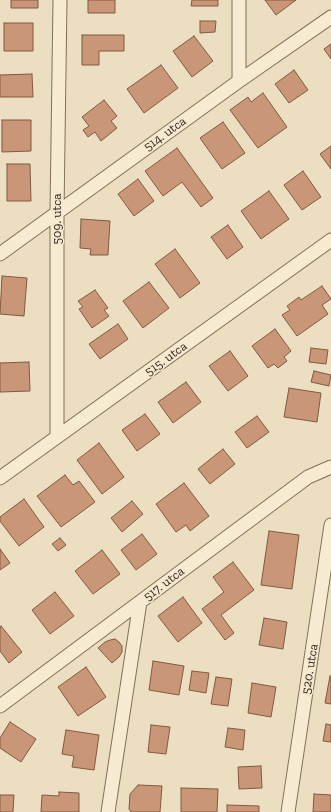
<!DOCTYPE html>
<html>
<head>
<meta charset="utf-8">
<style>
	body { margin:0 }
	canvas { display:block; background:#ecdec0 }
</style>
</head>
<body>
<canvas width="331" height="812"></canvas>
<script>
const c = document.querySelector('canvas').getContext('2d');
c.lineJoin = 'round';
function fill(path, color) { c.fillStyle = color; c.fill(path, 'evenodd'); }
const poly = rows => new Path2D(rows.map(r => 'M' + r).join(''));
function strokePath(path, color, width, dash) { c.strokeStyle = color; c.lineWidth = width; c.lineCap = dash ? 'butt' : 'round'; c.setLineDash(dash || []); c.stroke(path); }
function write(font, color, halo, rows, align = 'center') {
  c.font = font + ' "Zilla Slab",serif'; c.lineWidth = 3; c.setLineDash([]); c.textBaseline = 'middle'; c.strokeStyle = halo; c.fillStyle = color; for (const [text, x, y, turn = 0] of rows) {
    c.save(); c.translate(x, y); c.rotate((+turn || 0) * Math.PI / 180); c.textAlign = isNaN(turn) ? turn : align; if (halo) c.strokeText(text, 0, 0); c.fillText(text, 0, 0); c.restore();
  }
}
const building = poly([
	[11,0,38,0,38,8,11,8,11,0],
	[88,0,115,0,115,13,88,13,88,0],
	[192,0,218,0,218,6,191,6,192,0],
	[265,0,296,0,276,15,265,0],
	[200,21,216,21,215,32,200,33,200,21],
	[4,23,33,23,33,51,4,51,4,23],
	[82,35,124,35,124,51,99,51,99,65,82,65,82,35],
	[194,36,213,61,192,77,173,51,194,36],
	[331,44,331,59,324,49,331,44],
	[161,65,178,88,144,113,127,89,161,65],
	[294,70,308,90,289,103,275,84,294,70],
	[32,74,33,97,0,97,0,75,32,74],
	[263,93,287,127,258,148,230,110,248,97,251,102,263,93],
	[104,100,117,116,111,121,117,128,101,141,95,132,88,137,83,130,89,126,82,117,104,100],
	[2,120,31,120,31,151,2,152,2,120],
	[223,122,245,153,222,169,200,138,223,122],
	[331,146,331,169,320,154,331,146],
	[177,148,213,198,201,207,182,182,163,196,145,171,177,148],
	[7,164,30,164,31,201,7,201,7,164],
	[303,171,321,197,302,210,284,185,303,171],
	[138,179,154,201,134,216,118,194,138,179],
	[269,191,289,219,261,239,241,211,269,191],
	[81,219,110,221,108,255,90,255,91,249,80,248,81,219],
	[228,225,243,247,227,259,211,237,228,225],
	[175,249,200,283,180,298,155,264,175,249],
	[2,276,27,278,24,316,0,314,2,276],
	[149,282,169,308,143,328,123,301,149,282],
	[322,286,331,299,322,305,328,314,297,336,282,315,290,310,287,306,299,297,301,300,322,286],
	[95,290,108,308,104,310,109,316,92,328,79,309,83,307,78,301,95,290],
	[118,324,128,339,100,359,89,344,118,324],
	[275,329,291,351,284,357,287,361,278,368,274,364,268,368,252,346,275,329],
	[311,348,328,350,326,364,309,362,311,348],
	[230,351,248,376,228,391,209,366,230,351],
	[29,362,30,391,0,392,0,363,29,362],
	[314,371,331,375,329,386,311,382,314,371],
	[186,382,201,402,173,423,158,402,186,382],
	[289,388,321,393,317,422,284,417,289,388],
	[145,414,160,434,137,451,122,430,145,414],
	[257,416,269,432,247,448,235,432,257,416],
	[99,443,124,477,102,494,77,460,99,443],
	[223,449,235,464,210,484,198,469,223,449],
	[65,475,73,485,79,481,95,502,61,527,37,496,65,475],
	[184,483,209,516,190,531,186,525,176,532,156,504,184,483],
	[24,499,44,527,19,546,0,521,0,517,24,499],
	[132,501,143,514,122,532,111,518,132,501],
	[269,531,299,535,292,589,261,585,269,531],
	[142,534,157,554,136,570,121,550,142,534],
	[60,538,66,545,58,551,52,544,60,538],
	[0,549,10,563,0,570,0,549],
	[102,550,120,574,93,594,75,571,102,550],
	[233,562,254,590,221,615,234,633,225,640,202,609,224,592,213,577,233,562],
	[55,592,74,616,50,634,32,610,55,592],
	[183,597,202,623,178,642,158,616,183,597],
	[264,618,287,622,283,649,259,645,264,618],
	[1,626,22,652,9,663,0,651,0,627,1,626],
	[115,639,119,642,122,646,122,652,119,657,112,663,98,648,105,642,110,640,115,639],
	[153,661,184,666,179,695,149,690,153,661],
	[86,667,106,697,78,716,58,687,86,667],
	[192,671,209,673,206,693,189,690,192,671],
	[330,676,331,676,331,704,325,703,330,676],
	[216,677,232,679,228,706,211,704,216,677],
	[252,683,276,687,271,717,248,713,252,683],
	[10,722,36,739,21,762,0,748,0,738,10,722],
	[326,724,331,725,331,742,323,741,326,724],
	[151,725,170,727,166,754,148,752,151,725],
	[228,728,245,730,243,750,225,747,228,728],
	[66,730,99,735,94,770,72,767,74,756,62,754,66,730],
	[261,766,262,788,239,789,238,767,261,766],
	[138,785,162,786,160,812,131,812,129,809,130,794,138,785],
	[181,788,218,789,217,812,181,812,181,788],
	[59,792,79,793,79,812,41,812,42,795,59,796,59,792],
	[314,794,331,795,331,812,313,812,314,794],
	[0,795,14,795,13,812,0,812,0,795],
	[227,805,259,806,259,812,227,812,227,805]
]);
fill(building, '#c99777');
strokePath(building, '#825940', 1);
const minor = poly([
	[239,81,239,0],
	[0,254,239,81,331,17],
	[57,437,57,212,60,0],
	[0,478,331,240],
	[0,706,308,477,331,467],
	[108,812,140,602],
	[288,812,331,525]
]);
strokePath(minor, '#846f59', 15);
strokePath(minor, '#f7ebd2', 13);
write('13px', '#34271d', '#f4e8cf', [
	["514. utca",165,134,-36],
	["509. utca",57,219,-90],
	["515. utca",166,359,-36],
	["517. utca",164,584,-37],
	["520. utca",310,669,-81]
]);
</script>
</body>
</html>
